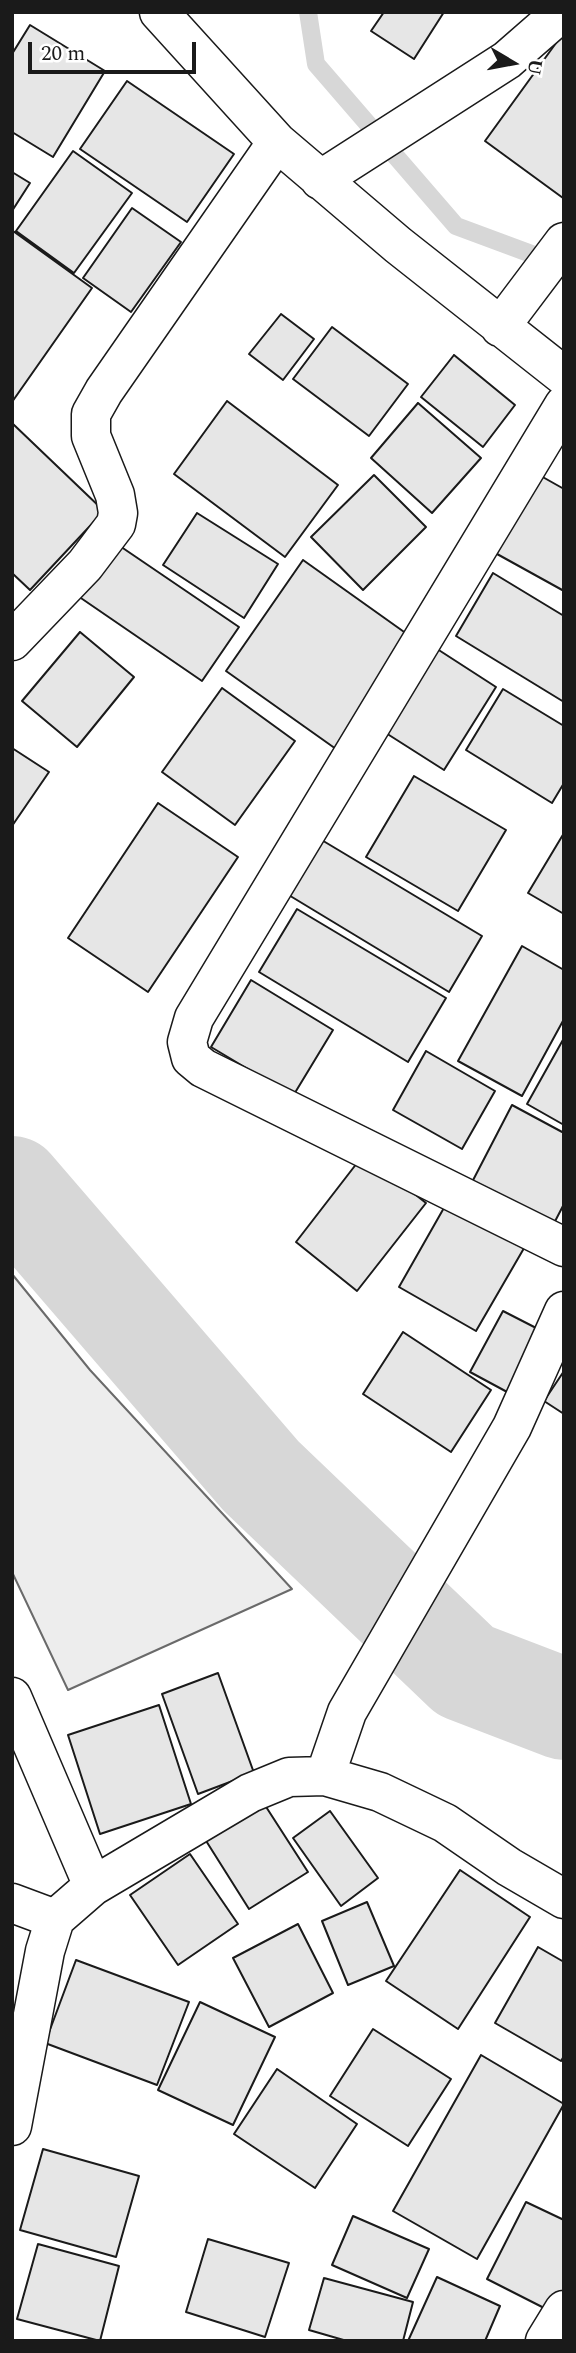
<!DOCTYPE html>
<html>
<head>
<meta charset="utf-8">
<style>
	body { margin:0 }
	#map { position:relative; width:576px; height:2353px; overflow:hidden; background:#fff; font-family:Spectral,serif }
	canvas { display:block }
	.frame { position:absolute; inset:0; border:14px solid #1a1a1a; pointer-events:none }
	.north { position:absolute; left:478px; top:28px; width:70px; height:70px; -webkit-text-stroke:5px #fff; paint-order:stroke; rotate:100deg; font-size:19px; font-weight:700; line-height:28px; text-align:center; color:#1a1a1a }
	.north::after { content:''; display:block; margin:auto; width:24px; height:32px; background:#1a1a1a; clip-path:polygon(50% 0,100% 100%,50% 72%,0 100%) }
	.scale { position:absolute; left:28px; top:42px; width:168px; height:32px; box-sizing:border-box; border:4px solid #1a1a1a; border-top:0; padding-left:9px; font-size:21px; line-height:24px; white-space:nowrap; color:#1a1a1a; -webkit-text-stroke:5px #fff; paint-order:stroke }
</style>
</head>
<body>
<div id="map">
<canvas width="576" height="2353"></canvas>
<div class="frame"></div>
<div class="north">U</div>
<div class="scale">20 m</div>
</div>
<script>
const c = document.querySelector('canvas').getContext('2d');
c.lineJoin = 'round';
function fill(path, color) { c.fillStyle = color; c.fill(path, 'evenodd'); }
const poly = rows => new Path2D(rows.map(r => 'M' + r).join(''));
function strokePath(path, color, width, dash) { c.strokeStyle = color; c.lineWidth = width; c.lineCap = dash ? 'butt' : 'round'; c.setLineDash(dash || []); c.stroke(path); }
const green = poly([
	[12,1274,90,1370,292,1589,68,1690,12,1572,12,1274]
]);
fill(green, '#ededed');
strokePath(green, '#6a6a6a', 2);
strokePath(poly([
	[308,12,316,64,456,226,553,262]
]), '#d7d7d7', 18);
strokePath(poly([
	[12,1187,261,1476,465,1671,564,1709]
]), '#d7d7d7', 102);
const building = poly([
	[384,12,444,12,414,59,371,31,384,12],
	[30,25,105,71,53,157,12,132,12,54,30,25],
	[564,32,564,197,563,198,485,141,564,32],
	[127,81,234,154,187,222,80,149,127,81],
	[73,151,132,193,74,273,16,231,73,151],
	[12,172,30,183,12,211,12,172],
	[132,208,181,242,131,312,83,278,132,208],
	[13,231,92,288,12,402,12,232,13,231],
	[281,314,314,339,283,380,249,354,281,314],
	[332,327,408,384,369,436,293,379,332,327],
	[454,355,515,405,483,447,421,397,454,355],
	[227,401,338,485,285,557,174,474,227,401],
	[418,403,481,458,432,513,371,458,418,403],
	[12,423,104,511,30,590,12,573,12,423],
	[532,471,564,489,564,591,488,549,532,471],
	[374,475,426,527,363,590,311,537,374,475],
	[197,513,278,564,244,618,163,565,197,513],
	[111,540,239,627,202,681,75,594,111,540],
	[303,560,414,639,336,749,226,671,303,560],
	[493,573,564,616,564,702,456,636,493,573],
	[80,632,134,677,77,747,22,701,80,632],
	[431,645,496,687,444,770,378,728,431,645],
	[222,688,295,741,235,825,162,772,222,688],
	[503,689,564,726,564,783,552,803,466,750,503,689],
	[12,748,49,772,12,826,12,748],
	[414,776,506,830,458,911,366,857,414,776],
	[158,803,238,857,148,992,68,938,158,803],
	[564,833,564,914,528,893,564,833],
	[320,839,482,936,449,992,287,894,320,839],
	[297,909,446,998,408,1062,259,972,297,909],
	[522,946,564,970,564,1019,522,1096,458,1061,522,946],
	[251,980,333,1030,293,1096,211,1047,251,980],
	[564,1038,564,1125,527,1104,564,1038],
	[426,1051,495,1091,462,1149,393,1110,426,1051],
	[512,1105,564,1133,564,1204,551,1229,470,1186,512,1105],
	[364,1154,426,1203,357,1291,296,1242,364,1154],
	[449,1199,527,1243,476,1331,399,1287,449,1199],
	[503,1311,542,1331,509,1393,470,1372,503,1311],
	[403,1332,491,1390,451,1452,363,1394,403,1332],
	[564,1371,564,1414,544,1401,564,1371],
	[218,1673,254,1773,198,1794,162,1694,218,1673],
	[159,1705,191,1804,100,1834,68,1735,159,1705],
	[261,1799,308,1872,249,1909,203,1836,261,1799],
	[330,1811,378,1878,341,1906,293,1838,330,1811],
	[190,1854,238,1924,178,1965,130,1895,190,1854],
	[460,1870,530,1917,458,2029,386,1981,460,1870],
	[367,1902,394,1966,348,1985,322,1921,367,1902],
	[298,1924,333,1993,269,2027,233,1958,298,1924],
	[538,1947,564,1962,564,2056,561,2061,495,2023,538,1947],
	[76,1960,189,2002,157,2085,45,2043,76,1960],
	[200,2002,275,2037,233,2125,158,2090,200,2002],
	[373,2029,451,2079,408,2146,330,2096,373,2029],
	[481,2055,564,2104,477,2259,393,2211,481,2055],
	[277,2069,357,2124,315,2188,234,2134,277,2069],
	[43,2149,139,2176,116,2257,20,2230,43,2149],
	[526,2202,564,2220,564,2289,552,2312,487,2279,526,2202],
	[353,2216,429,2249,407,2298,332,2265,353,2216],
	[208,2239,289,2263,265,2337,186,2312,208,2239],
	[38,2244,119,2266,100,2341,17,2319,38,2244],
	[437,2277,500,2306,485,2341,408,2341,437,2277],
	[324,2278,413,2302,403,2341,347,2341,309,2330,324,2278]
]);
fill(building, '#e6e6e6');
strokePath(building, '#1a1a1a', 2);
const minor = poly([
	[159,12,277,142,398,245,564,376],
	[320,180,507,60,562,12],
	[500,327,564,242],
	[564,405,194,1018,187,1042,191,1058,203,1068,564,1247],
	[12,641,85,565,116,524,118,513,115,495,91,436,91,414,104,391,277,142],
	[12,1697,93,1886,250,1793,289,1777,325,1776,380,1792,445,1823,509,1867,564,1899],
	[325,1776,347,1712,512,1427,564,1311],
	[12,1903,55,1919],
	[12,2126,45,1951,55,1919,93,1886],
	[545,2341,564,2310]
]);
strokePath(minor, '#1a1a1a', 41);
strokePath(minor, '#fff', 38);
</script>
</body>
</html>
